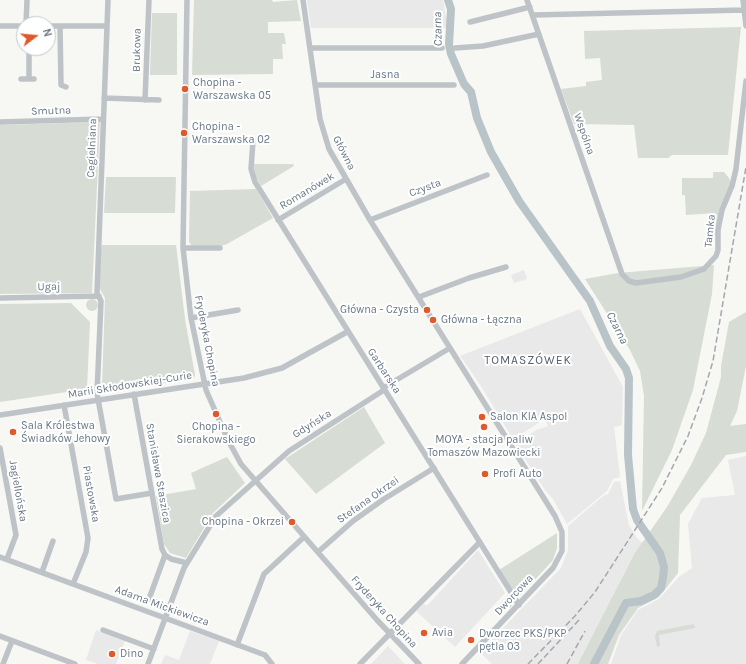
<!DOCTYPE html>
<html>
<head>
<meta charset="utf-8">
<style>
	body { margin:0 }
	#map { position:relative; width:746px; height:664px; overflow:hidden; background:#f7f7f4; font-family:Karla,sans-serif }
	canvas { display:block }
	.north { position:absolute; left:16px; top:16px; width:40px; height:40px; box-sizing:border-box; background:#fff; border:1px solid #c2c9ce; border-radius:50%; rotate:74deg; font-size:11px; font-weight:700; line-height:16px; text-align:center; color:#677785 }
	.north::after { content:''; display:block; margin:auto; width:14px; height:18px; background:#df592d; clip-path:polygon(50% 0,100% 100%,50% 72%,0 100%) }
</style>
</head>
<body>
<div id="map">
<canvas width="746" height="664"></canvas>
<div class="north">N</div>
</div>
<script>
const c = document.querySelector('canvas').getContext('2d');
c.lineJoin = 'round';
function fill(path, color) { c.fillStyle = color; c.fill(path, 'evenodd'); }
const poly = rows => new Path2D(rows.map(r => 'M' + r).join(''));
function strokePath(path, color, width, dash) { c.strokeStyle = color; c.lineWidth = width; c.lineCap = dash ? 'butt' : 'round'; c.setLineDash(dash || []); c.stroke(path); }
function write(font, color, halo, rows, align = 'center') {
  c.font = font + ' Karla,sans-serif'; c.lineWidth = 4; c.setLineDash([]); c.textBaseline = 'middle'; c.strokeStyle = halo; c.fillStyle = color; for (const [text, x, y, turn = 0] of rows) {
    c.save(); c.translate(x, y); c.rotate((+turn || 0) * Math.PI / 180); c.textAlign = isNaN(turn) ? turn : align; if (halo) c.strokeText(text, 0, 0); c.fillText(text, 0, 0); c.restore();
  }
}
fill(poly([
	[307,0,443,0,448,28,311,28],
	[524,270,527,279,514,283,511,275],
	[580,309,623,387,622,425,614,427,620,477,613,479,607,491,567,524,553,499,545,490,516,445,536,430,548,426,546,422,544,419,540,422,513,439,479,383,460,356],
	[746,456,746,664,611,664,621,635,638,610,659,599,680,576,692,568,688,524,702,498,735,495,728,460],
	[620,481,629,525,637,538,649,548,643,595,591,664,492,664,480,652,561,568,568,550,568,526,603,496,608,494,614,482],
	[478,550,505,593,455,647,416,611,424,604,427,606],
	[96,630,125,641,116,664,98,664,86,660],
	[190,631,219,641,210,664,161,664,165,655,179,660],
	[388,646,405,664,371,664]
]), '#e8e9e8');
fill(poly([
	[194,0,272,0,273,2,297,0,301,21,268,22,268,33,284,33,286,44,282,44,283,59,273,59,273,74,192,75],
	[152,13,177,13,177,75,150,75],
	[741,27,728,155,672,155,668,158,638,158,634,125,574,124,561,89,586,86,586,82,602,80,600,58,585,59,584,31],
	[100,122,92,293,0,294,0,125],
	[254,164,293,164,294,166,261,186,254,174],
	[713,172,724,172,729,178,732,186,716,235,713,235,715,213,686,215,685,195,682,195,682,178,713,178],
	[106,177,176,177,175,213,104,213],
	[256,189,273,218,227,244,221,246,192,246,189,242,190,191],
	[102,245,176,245,185,319,195,375,194,378,109,392,102,387,105,298,100,289,100,253],
	[714,265,712,294,693,390,672,450,642,511,644,396,640,371,630,350,585,279,618,273],
	'86 305a6 6 0 1 1 12 0a6 6 0 1 1-12 0Z',
	[71,303,90,322,87,389,0,402,0,304],
	[746,312,746,366,737,411,730,426,746,424,746,452,726,455,680,515,678,573,659,597,638,608,619,635,608,664,578,664,635,553,667,507,691,465,706,433,721,377,721,366,729,322],
	[364,407,385,443,316,494,285,459],
	[227,457,245,483,213,513,186,558,170,553,164,544,156,496,196,489,191,473],
	[557,533,557,548,553,560,519,597,517,597,499,570],
	[508,595,512,605,510,608,499,605],
	[694,624,695,628,659,635,660,646,657,647,655,636,657,631]
]), '#d7dcd4');
strokePath(poly([
	[448,0,451,9,449,45,451,54,464,84,471,92,477,118,491,152,519,201,590,301,610,346,626,369,629,378,628,455,633,509,637,520,660,553,664,567,663,578,661,588,654,595,641,601,626,603,594,664]
]), '#b9c4c9', 8);
strokePath(poly([
	[108,0,97,293,101,301,97,393,116,499,152,493],
	[187,0,183,248,191,318,206,390,228,440,241,464,377,620,419,664],
	[303,0,320,119,329,149,370,220,555,516,562,532,562,551,553,568,462,664],
	[527,0,622,274,629,281,636,283,681,277,704,269,716,256,718,250,718,230,722,210,732,186,736,169,746,81],
	[743,0,746,26],
	[533,15,744,10],
	[470,22,530,7],
	[26,24,27,0],
	[0,26,24,26],
	[48,26,107,26],
	[60,26,61,85,66,87],
	[310,48,442,48],
	[455,48,483,46,539,34],
	[21,79,34,79],
	[29,79,29,48],
	[315,85,454,85],
	[104,98,159,100],
	[145,100,149,0],
	[0,122,103,119],
	[253,141,251,169,255,182,519,605],
	[278,220,346,179],
	[370,220,487,175],
	[183,248,220,248],
	[419,297,469,278,506,267],
	[0,298,99,296],
	[191,318,238,310],
	[383,388,450,348],
	[134,394,162,549,165,555,171,559,187,563],
	[64,405,88,538,86,552,73,584],
	[0,415,244,378,282,368,347,332],
	[0,448,16,535,7,559],
	[318,552,353,521,384,499,434,468],
	[165,555,149,599,169,607],
	[0,557,265,655,272,664],
	[42,572,53,541],
	[103,630,154,649],
	[0,636,75,664],
	[237,645,264,574,304,537],
	[3,664,12,641],
	[148,664,184,568,216,516,289,451,384,390],
	[360,664,480,542]
]), '#bec3c7', 5.5);
strokePath(poly([
	[528,664,575,616,595,592,662,488,688,436,702,398,713,361,746,167],
	[538,664,579,620],
	[567,664,585,631]
]), '#a2a8ae', 1.5, [6, 3]);
for (const [x, y, r, color] of [
	[185,89,4,"#df592d"],
	[184,133,4,"#df592d"],
	[427,310,4,"#df592d"],
	[433,320,4,"#df592d"],
	[216,414,4,"#df592d"],
	[482,417,4,"#df592d"],
	[484,427,4,"#df592d"],
	[13,432,4,"#df592d"],
	[485,474,4,"#df592d"],
	[292,522,4,"#df592d"],
	[424,633,4,"#df592d"],
	[471,640,4,"#df592d"],
	[112,654,4,"#df592d"]
]) { const dot = new Path2D(); dot.arc(x, y, r, 0, 2 * Math.PI); c.fillStyle = color; c.fill(dot); strokePath(dot, '#fff', 1.5); }
write('11px', '#677785', '#fff', [
	["Brukowa",137,50,-89],
	["Jasna",385,75],
	["Smutna",51,111,-2],
	["Wspólna",584,134,71],
	["Cegielniana",92,148,-88],
	["Główna",344,153,63],
	["Czysta",425,188,-21],
	["Romanówek",307,191,-31],
	["Tamka",710,231,-84],
	["Ugaj",49,287,-1],
	["Fryderyka Chopina",207,341,79],
	["Garbarska",384,371,57],
	["Marii Skłodowskiej-Curie",130,385,-9],
	["Gdyńska",312,424,-32],
	["Stanisława Staszica",158,473,80],
	["Jagiellońska",18,491,80],
	["Piastowska",91,494,80],
	["Stefana Okrzei",368,500,-35],
	["Dworcowa",514,595,-47],
	["Adama Mickiewicza",162,606,20],
	["Fryderyka Chopina",384,612,48]
]);
write('11px', '#677785', '#fff', [
	["Chopina -",193,83],
	["Warszawska 05",193,96],
	["Chopina -",192,127],
	["Warszawska 02",192,140],
	["Główna - Czysta",419,310,"right"],
	["Główna - Łączna",441,320],
	["Salon KIA Aspol",490,417],
	["Sala Królestwa",21,426],
	["Świadków Jehowy",21,439],
	["Chopina -",216,427,"center"],
	["Sierakowskiego",216,440,"center"],
	["MOYA - stacja paliw",484,440,"center"],
	["Tomaszów Mazowiecki",484,453,"center"],
	["Profi Auto",493,474],
	["Chopina - Okrzei",284,522,"right"],
	["Avia",432,633],
	["Dworzec PKS/PKP",479,634],
	["pętla 03",479,647],
	["Dino",120,654]
], 'left');
write('italic 12px', '#637880', '#fff', [
	["Czarna",438,29,-91],
	["Czarna",617,328,63]
]);
c.letterSpacing = '1px';
write('12px', '#55606a', '#fff', [
	["TOMASZÓWEK",528,361]
]);
c.letterSpacing = '0px';
</script>
</body>
</html>
